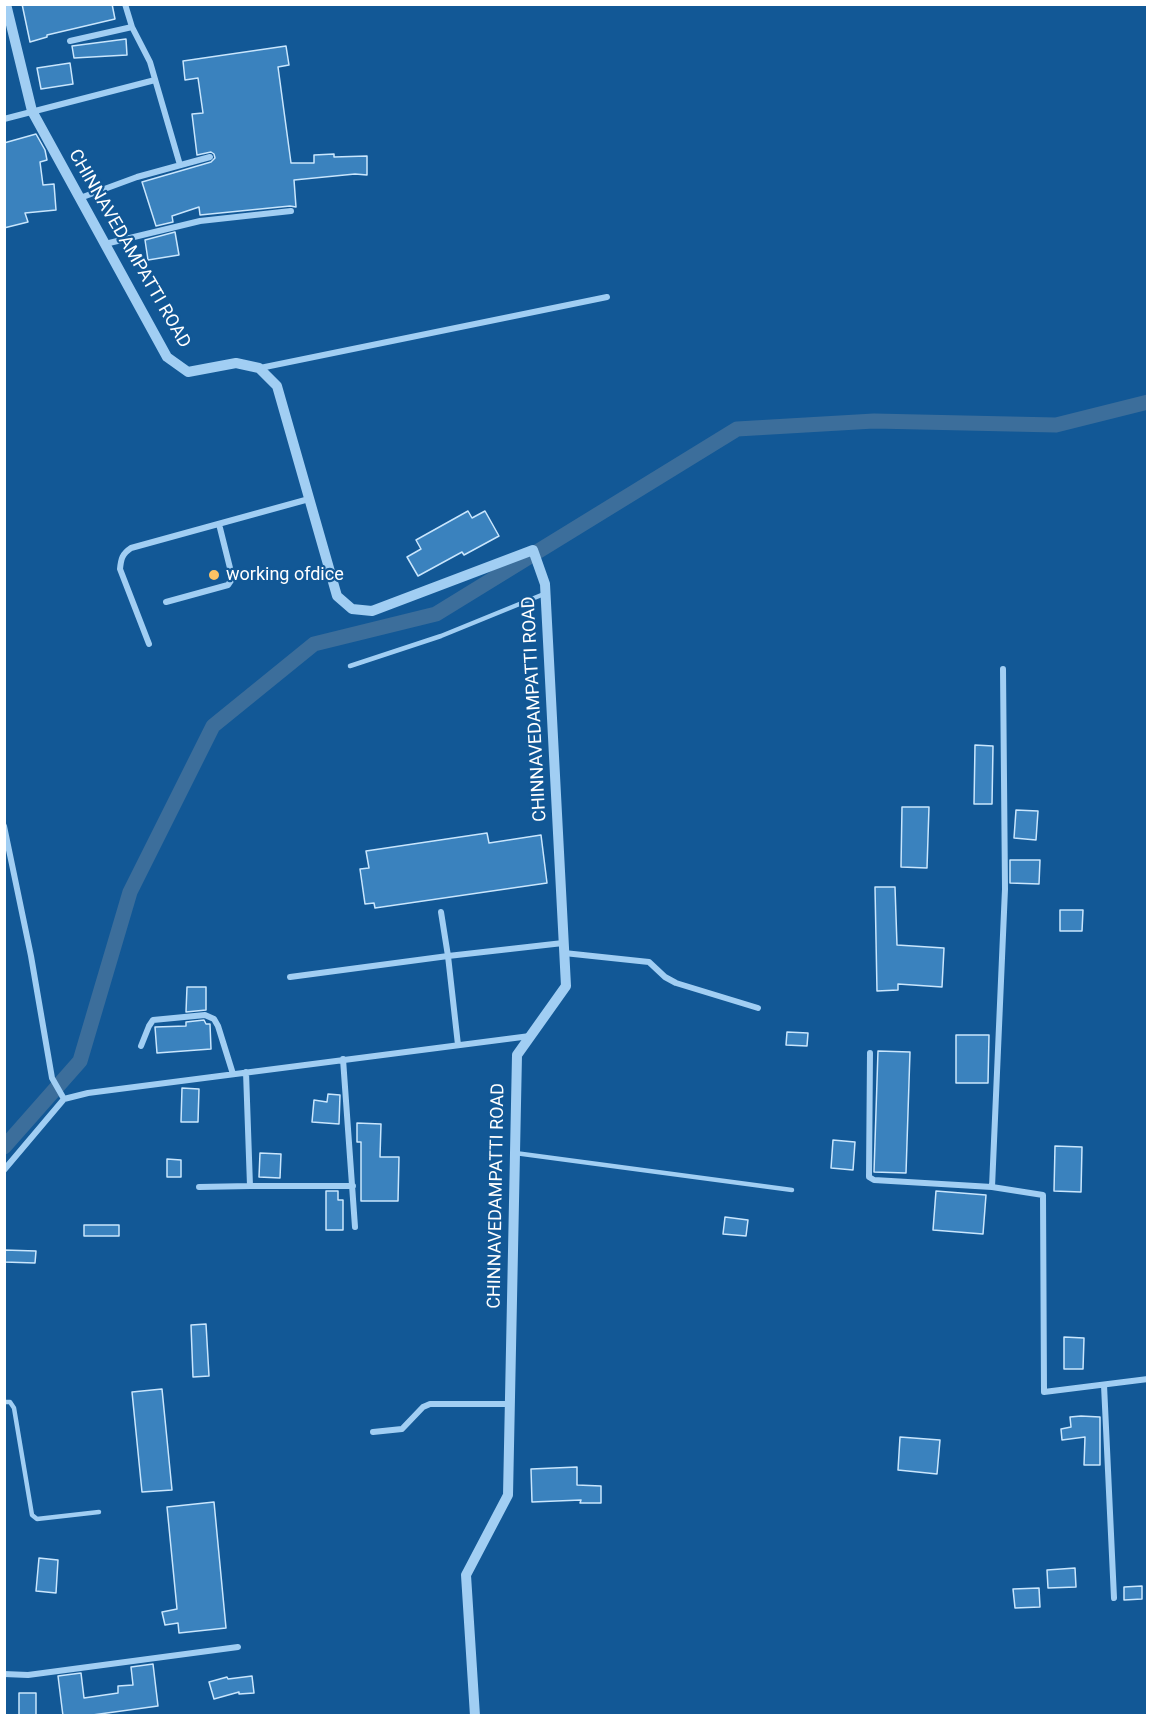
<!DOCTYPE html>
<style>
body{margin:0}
#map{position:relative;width:1152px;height:1720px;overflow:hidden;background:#125896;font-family:Roboto,sans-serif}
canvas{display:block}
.frame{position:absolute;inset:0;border:6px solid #fff;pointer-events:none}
</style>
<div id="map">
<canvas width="1152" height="1720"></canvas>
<div class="frame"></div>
</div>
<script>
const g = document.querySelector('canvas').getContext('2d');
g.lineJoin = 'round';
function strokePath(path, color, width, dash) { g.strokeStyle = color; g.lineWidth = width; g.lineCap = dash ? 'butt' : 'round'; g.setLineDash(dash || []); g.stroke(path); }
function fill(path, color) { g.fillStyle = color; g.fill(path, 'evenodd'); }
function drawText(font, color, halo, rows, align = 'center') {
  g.font = font + ' Roboto,sans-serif'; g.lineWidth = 4.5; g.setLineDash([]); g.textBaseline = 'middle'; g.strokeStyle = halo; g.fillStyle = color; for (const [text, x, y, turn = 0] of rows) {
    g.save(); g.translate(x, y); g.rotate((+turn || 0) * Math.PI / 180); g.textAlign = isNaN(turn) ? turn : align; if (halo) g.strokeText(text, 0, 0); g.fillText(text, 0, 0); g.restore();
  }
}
strokePath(new Path2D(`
 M 4,1147 L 80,1061 L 130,892 L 213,726 L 314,644 L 436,614 L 737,429 L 874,421 L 1056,425 L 1148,402`), '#3c6e9b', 15);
const building = new Path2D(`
 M 22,4 L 112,4 L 115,19 L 47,35 L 47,37 L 30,42 Z
 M 126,39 L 127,55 L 74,58 L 72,46 Z
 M 286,46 L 289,65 L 278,67 L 291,163 L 314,163 L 314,155 L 334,154 L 334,157 L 367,156 L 367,175 L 355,174 L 294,180 L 296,207 L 290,206 L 200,215 L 199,207 L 172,216 L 173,222 L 156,226 L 142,182 L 211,162 L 215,158 L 214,154 L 211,152 L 197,155 L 192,114 L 203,113 L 198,78 L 185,80 L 183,61 Z
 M 70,63 L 73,84 L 41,89 L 37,68 Z
 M 36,134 L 45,150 L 47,160 L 40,162 L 43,185 L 54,184 L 56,210 L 25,213 L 28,222 L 4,228 L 4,143 Z
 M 175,232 L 179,255 L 148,260 L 145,240 Z
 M 468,511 L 472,518 L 485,511 L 499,536 L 464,555 L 462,552 L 418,576 L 407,557 L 421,549 L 416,540 Z
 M 975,745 L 993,746 L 992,804 L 974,804 Z
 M 902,807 L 929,807 L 927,868 L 901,867 Z
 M 1016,810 L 1038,811 L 1036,840 L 1014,838 Z
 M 487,833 L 489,843 L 541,835 L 547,883 L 375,908 L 374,903 L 365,904 L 360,869 L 369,868 L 366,851 Z
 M 1010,860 L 1040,860 L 1039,884 L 1010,883 Z
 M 875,887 L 895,887 L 897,945 L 944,948 L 942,987 L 898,984 L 898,990 L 877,991 Z
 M 1060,910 L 1083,910 L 1082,931 L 1060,931 Z
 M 187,987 L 206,987 L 206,1010 L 186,1012 Z
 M 204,1020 L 206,1024 L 210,1024 L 211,1049 L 157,1053 L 155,1027 L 186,1026 L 186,1022 Z
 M 787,1032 L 808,1033 L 807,1046 L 786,1045 Z
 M 956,1035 L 989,1035 L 988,1083 L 956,1083 Z
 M 878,1051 L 910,1052 L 906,1173 L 874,1172 Z
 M 182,1088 L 199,1089 L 198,1122 L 181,1122 Z
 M 328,1094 L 340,1095 L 339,1124 L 312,1122 L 314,1100 L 327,1102 Z
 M 357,1123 L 381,1124 L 380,1157 L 399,1157 L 398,1201 L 361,1201 L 361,1142 L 357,1142 Z
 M 833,1140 L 855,1142 L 853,1170 L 831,1168 Z
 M 1055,1146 L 1082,1147 L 1081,1192 L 1054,1191 Z
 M 260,1153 L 281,1154 L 280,1178 L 259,1177 Z
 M 167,1159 L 181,1160 L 181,1177 L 167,1177 Z
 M 326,1191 L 338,1191 L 338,1200 L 343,1200 L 343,1230 L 326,1230 Z
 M 936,1191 L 986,1195 L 983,1234 L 933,1230 Z
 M 725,1217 L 748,1220 L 746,1236 L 723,1234 Z
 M 84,1225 L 119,1225 L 119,1236 L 84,1236 Z
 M 4,1250 L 36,1251 L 35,1263 L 4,1262 Z
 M 206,1324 L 209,1376 L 193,1377 L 191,1325 Z
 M 1064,1337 L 1084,1338 L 1083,1369 L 1064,1369 Z
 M 162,1389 L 172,1490 L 142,1492 L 132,1392 Z
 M 1081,1416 L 1100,1417 L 1100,1465 L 1084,1465 L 1085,1437 L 1062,1440 L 1061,1429 L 1071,1427 L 1070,1417 Z
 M 900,1437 L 940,1440 L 937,1474 L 898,1470 Z
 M 577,1467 L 577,1485 L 601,1486 L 601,1503 L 580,1503 L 581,1500 L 532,1502 L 531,1469 Z
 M 214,1502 L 226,1628 L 179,1633 L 178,1623 L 165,1625 L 162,1612 L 177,1609 L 167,1507 Z
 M 39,1558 L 58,1560 L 56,1593 L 36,1591 Z
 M 1075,1568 L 1076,1587 L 1048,1588 L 1047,1570 Z
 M 1142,1586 L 1142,1599 L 1124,1600 L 1124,1587 Z
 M 1039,1588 L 1040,1607 L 1015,1608 L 1013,1589 Z
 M 153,1664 L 158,1706 L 85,1716 L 63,1716 L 58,1676 L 81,1673 L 84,1698 L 118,1693 L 118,1686 L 133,1685 L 131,1667 Z
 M 252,1676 L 254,1693 L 239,1694 L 239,1692 L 214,1699 L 209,1682 L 227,1677 L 228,1679 Z
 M 19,1693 L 36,1693 L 36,1716 L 19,1716 Z`);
fill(building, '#3a82be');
strokePath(building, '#c9e6fd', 1.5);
strokePath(new Path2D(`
 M 350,666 L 441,636 L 544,594
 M 515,1153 L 792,1190
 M 4,1402 L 10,1402 L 14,1408 L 32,1515 L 37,1519 L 99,1512`), '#a1cef3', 4.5);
strokePath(new Path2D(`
 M 125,4 L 132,27 L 150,62 L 180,165
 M 70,41 L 132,27
 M 4,119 L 155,80
 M 80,198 L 137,177 L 210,157
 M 105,244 L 200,221 L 291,211
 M 260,368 L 607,297
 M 166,602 L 228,585 L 232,579 L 231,572 L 219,524
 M 149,644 L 120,569 C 121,559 122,554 131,548 L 309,499
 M 1003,669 L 1005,889 L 992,1187 L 1043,1195 L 1044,1392 L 1148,1379
 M 4,826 L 31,956 L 52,1078 L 64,1099
 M 564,953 L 649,962 L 665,977 L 676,983 L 758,1008
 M 290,977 L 448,956 L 441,912
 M 458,1045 L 448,956 L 563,943
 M 141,1046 L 149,1026 L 153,1020 L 205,1015 L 214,1019 L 218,1026 L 233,1074
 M 870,1053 L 869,1177 L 874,1180 L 992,1187
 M 343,1059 L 355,1227
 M 246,1072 L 250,1186 L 353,1186
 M 4,1170 L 64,1099 L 88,1093 L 530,1036
 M 199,1187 L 250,1186
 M 1104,1385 L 1114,1598
 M 373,1432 L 402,1429 L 423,1407 L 430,1404 L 510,1404
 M 4,1674 L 28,1675 L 238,1647`), '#a1cef3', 6);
strokePath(new Path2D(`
 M 6,4 L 32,111 L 167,357 L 188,372 L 236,363 L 259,368 L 277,386 L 337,596 L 352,609 L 372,611 L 533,550 L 545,584 L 566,986 L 517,1055 L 508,1495 L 466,1575 L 475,1716`), '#a1cef3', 10);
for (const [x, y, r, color] of [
 [214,575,6,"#ffc364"]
]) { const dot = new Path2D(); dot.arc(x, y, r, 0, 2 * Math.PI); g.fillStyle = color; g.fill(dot); strokePath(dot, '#125896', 2); }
drawText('18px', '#fff', '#125896', [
 ["CHINNAVEDAMPATTI ROAD",129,249,60],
 ["CHINNAVEDAMPATTI ROAD",535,709,-93],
 ["CHINNAVEDAMPATTI ROAD",497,1196,-89]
]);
drawText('18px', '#fff', '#125896', [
 ["working ofdice",226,575]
], 'left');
</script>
